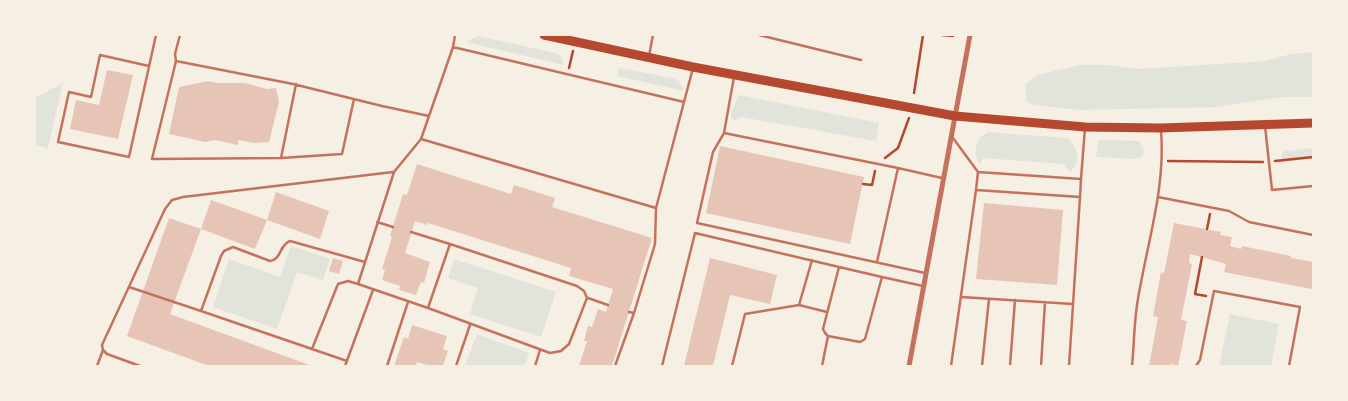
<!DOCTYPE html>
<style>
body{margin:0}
#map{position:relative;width:1348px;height:401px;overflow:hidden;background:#f6efe4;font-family:"Alegreya Sans",sans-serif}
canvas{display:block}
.frame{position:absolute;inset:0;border:36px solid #f6efe4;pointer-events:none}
</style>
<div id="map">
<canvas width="1348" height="401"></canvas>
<div class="frame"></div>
</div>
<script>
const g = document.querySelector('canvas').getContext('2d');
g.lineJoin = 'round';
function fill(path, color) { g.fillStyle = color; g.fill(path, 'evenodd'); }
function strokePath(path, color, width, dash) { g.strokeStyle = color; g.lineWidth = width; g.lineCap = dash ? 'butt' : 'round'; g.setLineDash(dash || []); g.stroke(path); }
fill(new Path2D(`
 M 477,36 L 556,53 L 561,55 L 564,65 L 466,42 Z
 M 1313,52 L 1313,97 L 1282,97 L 1217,107 L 1079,110 L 1033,105 L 1027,101 L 1025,84 L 1037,75 L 1080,65 L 1107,65 L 1137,69 L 1266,61 L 1291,54 Z
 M 619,68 L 673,78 L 679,81 L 684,91 L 617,76 Z
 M 63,83 L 48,148 L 35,145 L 35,98 Z
 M 739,95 L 879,123 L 876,141 L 741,117 L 734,121 L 731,117 L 732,110 Z
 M 988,132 L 1067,138 C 1078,146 1082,162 1070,172 L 1064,164 L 983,158 L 980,165 C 974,155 975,149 979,138 Z
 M 1099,140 L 1139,141 L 1144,150 L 1142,157 L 1134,159 L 1096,157 Z
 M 1313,148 L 1313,159 L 1282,162 L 1281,155 L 1285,151 Z
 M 291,246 L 330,259 L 323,280 L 297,272 L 277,329 L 213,307 L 229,259 L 280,277 Z
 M 454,259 L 556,292 L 541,337 L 470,314 L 478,288 L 448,278 Z
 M 1230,314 L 1279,324 L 1271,366 L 1219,366 Z
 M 477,334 L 529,353 L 524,366 L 465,366 Z`), '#e2e4dc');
fill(new Path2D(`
 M 107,70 L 133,75 L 118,139 L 70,129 L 76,100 L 99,105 Z
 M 208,81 L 217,83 L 245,83 L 267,89 L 276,88 L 279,102 L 269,142 L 255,143 L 238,140 L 238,145 L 215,140 L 205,142 L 169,134 L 179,87 Z
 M 720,146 L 864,177 L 850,244 L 706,213 Z
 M 417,164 L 511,194 L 514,185 L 555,198 L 552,207 L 652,238 L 612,366 L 579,366 L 587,341 L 584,341 L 588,326 L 592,327 L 598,309 L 606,312 L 613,289 L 569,276 L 571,268 L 428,223 L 427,225 L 415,221 L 405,253 L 430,262 L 424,283 L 421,282 L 416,295 L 399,290 L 400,286 L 382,280 L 385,270 L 382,269 L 392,237 L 390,236 L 403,194 L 407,195 Z
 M 276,192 L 329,211 L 320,239 L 267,220 L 255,249 L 201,229 L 170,314 L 312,366 L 209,366 L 127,336 L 169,218 L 201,229 L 211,200 L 267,220 Z
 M 984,203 L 1063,210 L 1057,285 L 976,279 Z
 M 1174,223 L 1221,232 L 1220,235 L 1232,237 L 1230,246 L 1241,249 L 1242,246 L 1291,256 L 1291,258 L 1313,262 L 1313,287 L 1311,289 L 1224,272 L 1226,264 L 1190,254 L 1189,263 L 1192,264 L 1181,320 L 1187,321 L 1178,366 L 1171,364 L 1171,366 L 1149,366 L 1158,317 L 1153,316 L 1161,272 L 1164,273 Z
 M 333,258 L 343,261 L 339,274 L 329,271 Z
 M 710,258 L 777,275 L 770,304 L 730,295 L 713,366 L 684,366 Z
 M 412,325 L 447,336 L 443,349 L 448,351 L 443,366 L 430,366 L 417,362 L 415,366 L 394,366 L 404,337 L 408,339 Z`), '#e6c5b7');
strokePath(new Path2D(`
 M 942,35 L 953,36 L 953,35
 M 569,68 L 573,51
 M 914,93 L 923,35
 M 885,158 L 898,148 L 909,118
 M 1168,161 L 1263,162
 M 1275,161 L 1313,157
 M 863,184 L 872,185 L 875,171
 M 1207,229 L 1210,214
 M 1202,257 L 1195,294 L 1206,296`), '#b5482f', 2.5);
strokePath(new Path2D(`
 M 180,35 L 175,54 L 176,61 L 293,84 L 382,106 L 429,116
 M 455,35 L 453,47 L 421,139 L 656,208 L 693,68
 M 759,35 L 861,60
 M 453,47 L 684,102
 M 649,56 L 653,35
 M 176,61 L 152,159 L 281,158 L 296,84
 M 149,66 L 100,55 L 91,97 L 69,92 L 58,142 L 129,157 L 156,35
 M 734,77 L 724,133 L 898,168 L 877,262
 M 1265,126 L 1272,190 L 1313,186
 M 724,133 L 713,152 L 697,223 L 925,273
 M 953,138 L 978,172 L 1081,179 L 1085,128
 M 421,139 L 394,172 L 358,284 L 428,308 L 450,244 L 577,286 L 584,291 L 587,298 L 569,344 L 561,351 L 550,353 L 428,308
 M 281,158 L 342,154 L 354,99
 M 898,168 L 942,178
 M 978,172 L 976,190 L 1080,197 L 1081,179
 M 1158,197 L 1229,211 L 1249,222 L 1313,235
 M 377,222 L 393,227
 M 411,232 L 450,244
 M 882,277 L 839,267 L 823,329 L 825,333 L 828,336 L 860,342 L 865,339 L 882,277 L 923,286
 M 129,287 L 201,311
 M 961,297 L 1073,304
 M 588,298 L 608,305
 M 799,305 L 827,312
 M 629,312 L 634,313 L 655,244 L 656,208
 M 312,349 L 338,284 L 348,281 L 358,284
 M 347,361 L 201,311 L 221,256 L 224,251 L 233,247 L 270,261 C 282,259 279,245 290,241 L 365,262
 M 97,366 L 103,350
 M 140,366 L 107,354 L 103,350 L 102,345 L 165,209 L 172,200 L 183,197 L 393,172
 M 345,366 L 373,290
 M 387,366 L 408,302
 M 456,366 L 470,325
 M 535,366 L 540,350
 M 615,366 L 634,313
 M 662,366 L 695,233 L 839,267
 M 732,366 L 745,314 L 799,305 L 812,260
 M 822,366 L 828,336
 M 951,366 L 976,190
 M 982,366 L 989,299
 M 1010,366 L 1015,300
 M 1041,366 L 1045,302
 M 1069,366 L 1080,197
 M 1132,366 C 1134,346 1134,325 1137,305 C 1146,246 1166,190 1161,130
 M 1196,366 L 1200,360 L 1214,291 L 1300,307 L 1289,366`), '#c5725c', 2.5);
strokePath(new Path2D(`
 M 909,366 L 970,35`), '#c5725c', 5);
strokePath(new Path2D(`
 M 544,35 L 693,67 L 955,116 L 1085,127 L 1160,128 L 1313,123`), '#b5482f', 9);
</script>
